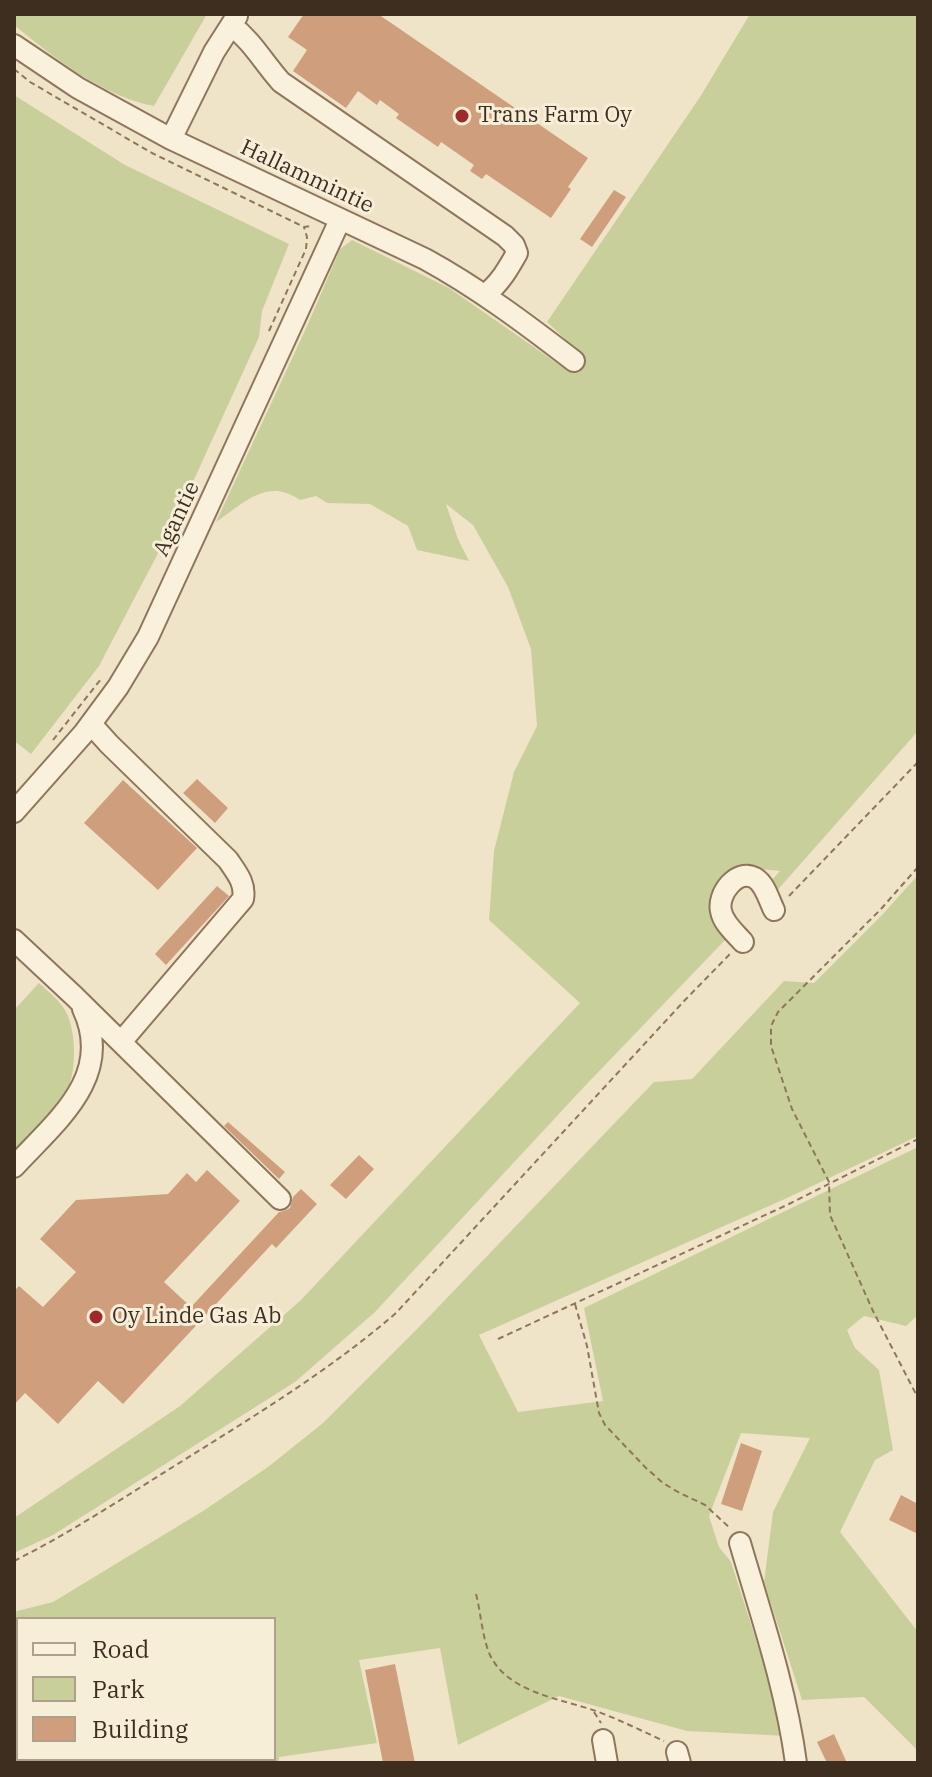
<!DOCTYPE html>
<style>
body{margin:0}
#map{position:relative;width:932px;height:1777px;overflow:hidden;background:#f0e4c8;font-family:"IBM Plex Serif",serif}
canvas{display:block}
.frame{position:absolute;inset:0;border:16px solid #3d2e20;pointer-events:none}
.legend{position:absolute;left:16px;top:1617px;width:260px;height:144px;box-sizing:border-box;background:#f7eed8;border:2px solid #ada18e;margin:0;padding:10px 14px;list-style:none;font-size:24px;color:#3d2e20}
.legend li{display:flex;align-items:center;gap:16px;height:40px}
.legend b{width:40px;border:2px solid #ada18e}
</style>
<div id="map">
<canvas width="932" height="1777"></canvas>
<div class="frame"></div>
<ul class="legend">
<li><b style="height:10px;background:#faf1dc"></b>Road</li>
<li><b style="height:22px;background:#c9cf9b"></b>Park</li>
<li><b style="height:22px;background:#cf9f7d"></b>Building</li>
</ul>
</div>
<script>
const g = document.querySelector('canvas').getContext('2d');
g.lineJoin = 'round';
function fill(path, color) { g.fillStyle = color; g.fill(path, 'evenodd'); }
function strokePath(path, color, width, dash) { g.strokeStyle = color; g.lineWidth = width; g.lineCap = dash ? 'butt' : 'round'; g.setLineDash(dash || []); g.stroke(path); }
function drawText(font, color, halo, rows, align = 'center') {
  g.font = font + ' "IBM Plex Serif",serif'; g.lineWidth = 6; g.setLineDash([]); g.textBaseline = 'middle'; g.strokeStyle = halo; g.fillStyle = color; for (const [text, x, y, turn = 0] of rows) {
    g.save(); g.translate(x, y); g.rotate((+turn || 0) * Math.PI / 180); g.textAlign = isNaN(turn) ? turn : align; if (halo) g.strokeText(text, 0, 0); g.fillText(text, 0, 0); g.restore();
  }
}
fill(new Path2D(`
 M 14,14 L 207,14 L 154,106 C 104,97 53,57 14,25 Z
 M 750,14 L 918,14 L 918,731 L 774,894 L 769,883 L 780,871 L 750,868 L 733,874 L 727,938 L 583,1088 L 375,1312 L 295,1382 L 53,1535 L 14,1553 L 14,1518 L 180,1406 L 301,1300 L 580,1003 L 489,920 L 494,851 L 514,772 L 537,726 L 531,649 L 508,587 L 473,525 L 446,504 L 458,539 L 469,561 L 417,550 L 408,526 L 370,504 L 327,503 L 316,496 L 300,500 C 267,477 244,503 216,522 L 308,324 L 340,249 L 352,240 L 449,288 L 567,370 L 583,356 L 547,322 L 700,97 Z
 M 14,95 L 125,165 L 289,244 L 262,311 L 259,337 L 177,517 L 99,666 L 31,754 L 14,741 Z
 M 918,875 L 918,1136 L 787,1198 L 479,1335 L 518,1412 L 603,1401 L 584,1308 L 918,1147 L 918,1315 L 906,1326 L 864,1316 L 847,1330 L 855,1348 L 879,1370 L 893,1450 L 875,1460 L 840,1532 L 918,1632 L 918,1751 L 864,1697 L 802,1700 L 764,1582 L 773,1512 L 810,1438 L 741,1433 L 709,1516 L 719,1547 L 731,1562 L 787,1736 L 687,1731 L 559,1696 L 458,1745 L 440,1648 L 359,1660 L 377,1743 L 279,1757 L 279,1763 L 14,1763 L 14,1613 L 17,1611 L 53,1602 L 203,1511 L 268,1467 L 323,1423 L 420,1326 L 654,1082 L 692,1079 L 784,981 L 814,983 L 882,915 ZM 18,1619 L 274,1619 L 274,1759 L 18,1759 Z
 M 39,983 C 50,993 62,1002 68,1016 C 77,1039 77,1081 61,1101 C 48,1119 30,1136 14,1152 L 14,1010 Z`), '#c9cf9b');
fill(new Path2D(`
 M 304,14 L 378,14 L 588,158 L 568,187 L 571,189 L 551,218 L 486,174 L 482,179 L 470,171 L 474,165 L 441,142 L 438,147 L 396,118 L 399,114 L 380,100 L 377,105 L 358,91 L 346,108 L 293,71 L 307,50 L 288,37 Z
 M 614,190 L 626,197 L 592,247 L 580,239 Z
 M 197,779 L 228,808 L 215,823 L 183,793 Z
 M 123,780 L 197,848 L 158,890 L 84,823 Z
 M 217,886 L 229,896 L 166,965 L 155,954 Z
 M 228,1122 L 285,1172 L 279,1179 L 224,1126 Z
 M 359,1155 L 374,1169 L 346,1199 L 330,1185 Z
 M 207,1170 L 240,1201 L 164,1282 L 191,1307 L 279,1212 L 284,1211 L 290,1208 L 293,1197 L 301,1189 L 317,1204 L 276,1248 L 272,1244 L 123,1404 L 98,1381 L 58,1424 L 25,1393 L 14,1405 L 14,1291 L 19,1286 L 43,1307 L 76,1272 L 40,1239 L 76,1200 L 168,1194 L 187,1173 L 196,1182 Z
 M 741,1443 L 762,1451 L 742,1511 L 721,1504 Z
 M 901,1495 L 918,1504 L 918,1534 L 889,1520 Z
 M 395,1664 L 415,1763 L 383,1763 L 365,1670 Z
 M 834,1734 L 847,1763 L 827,1763 L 817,1742 Z`), '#cf9f7d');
const minor = new Path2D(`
 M 231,25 C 253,42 263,62 281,82 L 505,236 L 514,245 L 517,253 C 508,269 500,283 485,295
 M 14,45 L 78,88 L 171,139 L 425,259 C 478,288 526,324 574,361
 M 171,139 L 214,52 L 237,16
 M 91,724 L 109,744 L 228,860 C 236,872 246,883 243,899 L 121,1042
 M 14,812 L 84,733 L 118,687 L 148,637 L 340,220
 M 14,940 L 74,996 L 280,1199
 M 743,942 C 735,933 723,923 721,911 C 717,894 737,868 755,878 C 765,884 769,900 774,910
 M 14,1167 C 55,1122 115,1077 83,1009
 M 740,1543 C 761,1615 786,1688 796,1763
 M 603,1740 L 607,1763
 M 677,1752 L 680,1763`);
strokePath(minor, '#8d765c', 24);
strokePath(new Path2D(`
 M 14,69 L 30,82 L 152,153 L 304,227 L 312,226
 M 269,331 L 306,249 L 307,237 L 304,227
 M 53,740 L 101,679
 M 918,867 L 881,909 L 778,1012 L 771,1026 L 771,1046 L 792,1109 L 829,1182 L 830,1215 L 873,1311 L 918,1398
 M 789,896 L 918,762
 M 575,1304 L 587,1346 L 599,1413 L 605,1425 L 646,1468 L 663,1483 L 678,1492 L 705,1505 L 730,1528
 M 498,1339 L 789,1204 L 918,1139
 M 14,1561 C 70,1533 123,1498 176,1465 C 251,1418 329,1371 396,1313 L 685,1000 L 730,954
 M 476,1594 C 481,1613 482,1637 490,1655 C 508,1693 562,1699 596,1711 C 620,1720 642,1731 664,1741
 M 594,1712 L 601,1723`), '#8d765c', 2, [6, 4]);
strokePath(minor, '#faf1dc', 20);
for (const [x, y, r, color] of [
 [462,116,8,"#9e2a2b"],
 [96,1317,8,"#9e2a2b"]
]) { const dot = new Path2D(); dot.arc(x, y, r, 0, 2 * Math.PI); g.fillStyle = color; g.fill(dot); strokePath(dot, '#f7eed8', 3); }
drawText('22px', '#3d2e20', '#f7eed8', [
 ["Trans Farm Oy",478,116],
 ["Oy Linde Gas Ab",112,1317]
], 'left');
drawText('22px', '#3d2e20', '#f7eed8', [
 ["Hallammintie",307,177,25],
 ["Agantie",177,519,-65]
]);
</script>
